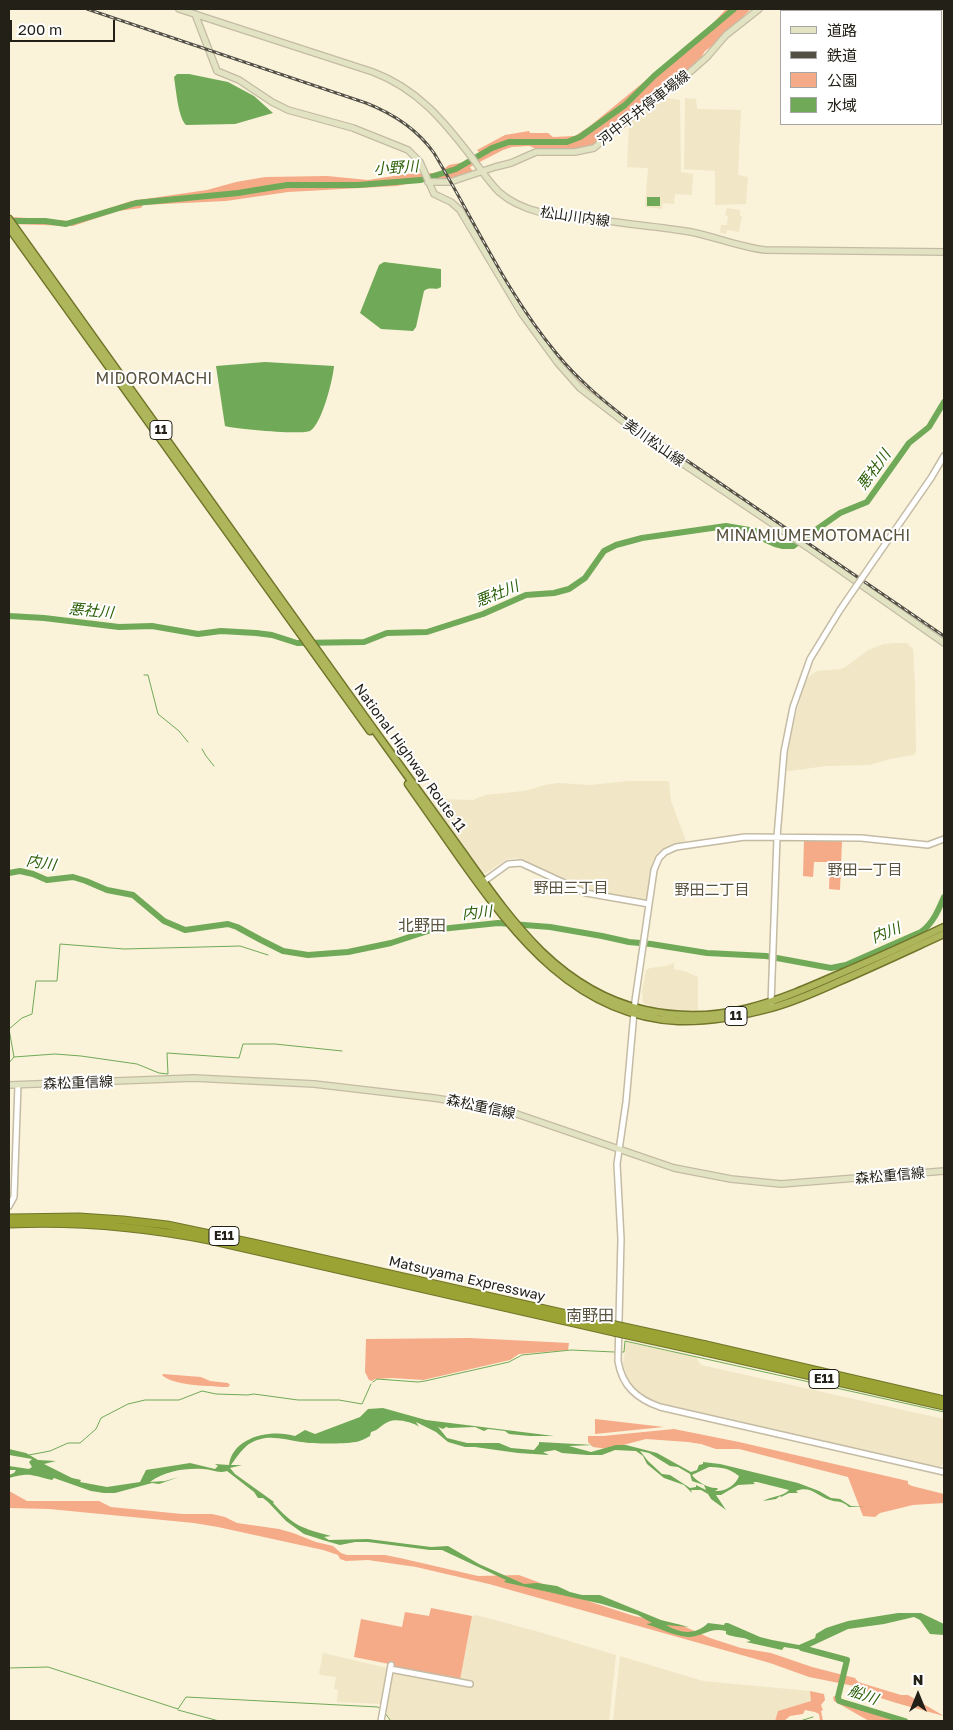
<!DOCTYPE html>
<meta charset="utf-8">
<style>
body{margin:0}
#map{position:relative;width:953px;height:1730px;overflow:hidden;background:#faf2d9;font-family:"Golos Text","Noto Sans JP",sans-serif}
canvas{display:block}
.frame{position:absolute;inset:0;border:10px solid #232017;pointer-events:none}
.legend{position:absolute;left:780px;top:10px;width:162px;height:115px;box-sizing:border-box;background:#fff;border:1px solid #a7a6a2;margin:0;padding:6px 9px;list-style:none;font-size:15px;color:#232017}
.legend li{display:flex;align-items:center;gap:10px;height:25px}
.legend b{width:25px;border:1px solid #a7a6a2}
.north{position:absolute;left:893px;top:1670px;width:50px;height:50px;-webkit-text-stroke:4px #fff;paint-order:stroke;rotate:0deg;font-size:14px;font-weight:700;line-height:20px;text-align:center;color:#232017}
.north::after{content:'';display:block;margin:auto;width:18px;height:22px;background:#232017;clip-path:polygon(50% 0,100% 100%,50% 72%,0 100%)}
.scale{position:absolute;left:10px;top:20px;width:105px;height:22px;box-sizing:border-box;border:2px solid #232017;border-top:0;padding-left:6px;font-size:15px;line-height:18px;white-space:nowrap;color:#232017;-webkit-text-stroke:4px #fff;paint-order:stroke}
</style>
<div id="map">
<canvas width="953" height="1730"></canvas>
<div class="frame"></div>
<ul class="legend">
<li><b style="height:6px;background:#e1e3c2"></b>道路</li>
<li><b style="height:6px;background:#545044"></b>鉄道</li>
<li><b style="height:14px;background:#f6ab88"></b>公園</li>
<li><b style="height:14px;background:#70a957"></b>水域</li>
</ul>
<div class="north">N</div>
<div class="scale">200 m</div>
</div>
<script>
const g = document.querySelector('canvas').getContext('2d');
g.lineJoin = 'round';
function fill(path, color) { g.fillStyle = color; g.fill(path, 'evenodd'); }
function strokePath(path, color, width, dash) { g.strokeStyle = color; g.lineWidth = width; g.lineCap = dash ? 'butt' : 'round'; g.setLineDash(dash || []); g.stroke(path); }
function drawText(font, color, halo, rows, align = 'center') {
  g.font = font + ' "Golos Text","Noto Sans JP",sans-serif'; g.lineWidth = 4; g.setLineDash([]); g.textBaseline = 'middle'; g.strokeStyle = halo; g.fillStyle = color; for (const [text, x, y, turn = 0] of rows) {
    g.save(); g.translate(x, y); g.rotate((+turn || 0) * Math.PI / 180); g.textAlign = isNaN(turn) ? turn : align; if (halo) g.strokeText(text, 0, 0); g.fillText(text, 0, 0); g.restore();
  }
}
fill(new Path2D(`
 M 660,97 L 680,100 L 681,172 L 693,174 L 692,195 L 675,194 L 674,204 L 663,203 L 662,209 L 645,207 L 648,168 L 627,167 L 629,123 Z
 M 685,98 L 696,99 L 697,109 L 741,110 L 738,175 L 748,177 L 746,204 L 715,205 L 715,171 L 684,169 Z
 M 727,208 L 740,210 L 740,216 L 742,216 L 739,232 L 727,230 L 726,234 L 720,233 L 721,225 L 727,225 L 728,216 L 725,215 Z
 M 895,643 L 907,643 L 913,649 L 915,686 L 916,752 L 913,755 L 890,759 L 870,765 L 826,766 L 790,771 L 786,770 L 785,768 L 794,722 L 803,688 L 807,678 L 817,671 L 841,669 L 847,666 L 868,650 L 884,644 Z
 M 628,781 L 667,781 L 669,782 L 671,801 L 686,841 L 665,848 L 655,858 L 647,900 L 580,889 L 531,865 L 526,861 L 517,858 L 507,859 L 486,873 L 483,873 L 432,801 L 434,799 L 473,800 L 485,795 L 524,791 L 545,785 L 558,783 L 590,785 Z
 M 674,963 L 674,969 L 684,971 L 698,977 L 698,1012 L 658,1009 L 643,1003 L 642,992 L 646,970 L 650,968 L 666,966 Z
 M 626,1342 L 696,1357 L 701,1365 L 944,1419 L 944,1457 L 942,1466 L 940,1467 L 677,1409 L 651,1401 L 634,1389 L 627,1378 L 623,1364 Z
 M 476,1615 L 539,1632 L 616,1655 L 609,1721 L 392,1721 L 385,1712 L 392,1674 L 395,1673 L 459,1685 L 472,1616 Z
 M 323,1653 L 387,1668 L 381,1704 L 337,1702 L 338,1690 L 334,1689 L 336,1677 L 321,1675 L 319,1673 Z
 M 620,1656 L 703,1681 L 810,1691 L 812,1701 L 778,1711 L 775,1721 L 613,1721 Z`), '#f1e6c6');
fill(new Path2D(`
 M 726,9 L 751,9 L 715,44 L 705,51 L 701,58 L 680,77 L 653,97 L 593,146 L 578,150 L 537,149 L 529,146 L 512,147 L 503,150 L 470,167 L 473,172 L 452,180 L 430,179 L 397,186 L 288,192 L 226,201 L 143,205 L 141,208 L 118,211 L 73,226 L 9,224 L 9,217 L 13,217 L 70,221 L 131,201 L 207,190 L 236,182 L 265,177 L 327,176 L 368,180 L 407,174 L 434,173 L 441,171 L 449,165 L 465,162 L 479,152 L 477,150 L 505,135 L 529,131 L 530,133 L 548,133 L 553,137 L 575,136 L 590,126 L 706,31 Z
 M 804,840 L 842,841 L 840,890 L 829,889 L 830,862 L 814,862 L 813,877 L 803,876 Z
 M 470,1338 L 569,1343 L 568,1350 L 519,1354 L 510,1360 L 423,1380 L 392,1378 L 375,1379 L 372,1381 L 369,1380 L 365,1372 L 366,1339 Z
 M 163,1374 L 201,1377 L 210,1381 L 228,1383 L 230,1385 L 228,1387 L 222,1387 C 207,1386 171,1385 162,1375 Z
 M 595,1419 L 664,1427 L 595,1434 Z
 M 674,1429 L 739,1442 L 908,1481 L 908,1484 L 912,1486 L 944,1494 L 944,1503 L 913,1505 L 880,1513 L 875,1517 L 863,1516 L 848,1477 L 739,1449 L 716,1449 L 701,1444 L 688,1442 L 646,1439 L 608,1449 L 593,1447 L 588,1442 L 588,1436 L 603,1436 Z
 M 9,1491 L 27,1501 L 99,1501 L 111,1507 L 182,1514 L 212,1514 L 225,1517 L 237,1523 L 279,1529 L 293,1533 L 316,1542 L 333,1546 L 341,1553 L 347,1555 L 385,1555 L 400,1558 L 478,1576 L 519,1575 L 591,1602 L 634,1616 L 681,1625 L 710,1638 L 741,1648 L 771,1653 L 812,1667 L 855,1678 L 858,1682 L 901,1695 L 908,1695 L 944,1716 C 927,1711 864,1696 854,1686 L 809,1677 L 770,1663 L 489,1584 L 416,1567 L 368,1560 L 346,1561 L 340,1559 L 338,1555 L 323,1550 L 218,1527 L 194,1523 L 49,1509 L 9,1508 Z
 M 431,1608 L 472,1616 L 460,1680 L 394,1667 L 394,1665 L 354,1657 L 361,1619 L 402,1627 L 405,1612 L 429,1616 Z
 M 810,1691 L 824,1694 L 825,1700 L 821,1705 L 823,1710 L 821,1711 L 823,1721 L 820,1721 L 819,1714 L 815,1712 L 805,1710 L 803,1714 L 790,1716 L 784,1721 L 775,1721 L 778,1711 L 811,1701 Z
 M 835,1696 L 840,1703 L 900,1721 L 869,1721 L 834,1701 L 833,1697 Z`), '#f6ab88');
fill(new Path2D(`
 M 177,74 L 189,74 L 228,82 L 254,96 L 273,113 L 235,124 L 186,125 C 178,117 176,89 174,77 Z
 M 647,197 L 660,197 L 660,206 L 647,206 Z
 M 384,262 L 441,269 L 441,287 C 436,291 429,286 424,291 L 416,327 L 413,331 L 381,329 L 360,313 L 379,265 Z
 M 265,362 L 334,366 C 333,379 322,424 310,431 C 301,435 236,429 225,426 L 216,366 Z
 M 383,1408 L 426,1420 L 554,1436 L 530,1436 L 509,1434 L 505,1431 L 488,1429 L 484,1431 L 475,1427 L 449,1428 L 446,1427 L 443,1429 L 438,1427 L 447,1438 L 467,1443 L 499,1443 L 511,1448 L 534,1450 L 539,1444 L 539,1442 L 594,1445 L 569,1446 L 591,1452 L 616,1445 L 626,1445 L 657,1453 L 691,1472 L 697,1470 L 699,1465 L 703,1464 L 703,1462 L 720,1464 L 798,1483 L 819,1491 L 831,1498 L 840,1499 L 851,1506 L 865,1507 L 849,1507 C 841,1500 840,1503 830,1500 C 818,1497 811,1485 796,1491 L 798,1493 L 789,1493 L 781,1497 L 780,1496 L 776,1499 L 763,1501 C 771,1496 783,1497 789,1490 L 757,1482 L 753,1482 L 755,1484 L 738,1485 L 721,1495 L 716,1495 L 726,1510 L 711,1499 L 708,1494 L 701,1490 L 691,1490 L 692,1493 L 684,1485 L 664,1478 L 647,1464 L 643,1456 L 636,1451 L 615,1450 L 602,1455 L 587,1455 L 562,1453 L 555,1450 L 543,1452 L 549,1455 L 518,1453 L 475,1447 L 465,1447 L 448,1442 L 436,1432 L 416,1422 L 419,1427 C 413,1422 395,1418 388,1422 C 382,1424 379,1430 371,1432 L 370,1436 C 366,1438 361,1441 356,1442 C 342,1444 315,1444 301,1442 C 283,1439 266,1433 249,1444 C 242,1449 236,1458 231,1465 L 242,1465 L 230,1468 L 235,1474 L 274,1502 L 273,1503 C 294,1526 301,1528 331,1536 L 324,1537 L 329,1540 L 368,1539 L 431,1547 L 448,1546 L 479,1564 L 524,1584 L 537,1583 L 557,1586 L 570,1592 L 582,1595 L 600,1595 L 661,1620 L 689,1627 L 666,1625 C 681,1634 696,1635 708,1623 L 724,1625 L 725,1623 L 728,1623 L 760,1637 L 772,1640 L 799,1645 L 815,1638 L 816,1634 L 826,1628 L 848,1621 L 898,1613 L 921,1613 L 944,1624 L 944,1635 L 930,1634 L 920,1620 L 914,1617 L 884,1624 L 848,1629 L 803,1650 L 784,1647 L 782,1650 L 746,1642 L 751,1641 C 743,1636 734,1638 726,1634 L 726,1631 C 709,1627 703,1637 688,1637 C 674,1636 659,1628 646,1624 L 652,1623 L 638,1615 L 602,1604 L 508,1583 L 504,1582 L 506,1580 L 442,1550 L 430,1550 L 368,1542 L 355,1542 L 340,1545 L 326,1541 L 304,1534 L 286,1521 L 268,1502 L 263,1498 L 258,1498 L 254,1492 L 227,1471 C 218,1474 212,1469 203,1469 C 185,1468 165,1471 150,1482 L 165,1481 L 179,1477 L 159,1484 L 152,1483 L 115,1493 L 104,1493 L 91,1491 L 54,1478 L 52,1480 C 31,1475 30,1472 9,1478 L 9,1475 L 14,1473 L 16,1470 L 9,1470 L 9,1466 L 29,1469 L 32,1467 L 29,1462 L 32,1459 L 9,1455 L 9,1449 L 26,1453 L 38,1460 L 56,1461 L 44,1464 L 72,1478 L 81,1480 L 80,1482 L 107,1487 L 140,1482 L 146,1470 L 190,1463 L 215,1469 L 218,1466 L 215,1464 L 229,1465 C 233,1436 272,1429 295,1436 L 305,1430 L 315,1434 L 360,1417 L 368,1409 ZM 640,1451 L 649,1453 L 670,1466 L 678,1467 L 690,1474 L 692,1481 L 704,1485 L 706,1490 L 696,1485 L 696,1487 L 690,1488 L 670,1475 L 662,1474 L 648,1461 ZM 709,1467 C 723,1468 727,1467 739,1476 C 736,1485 725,1492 715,1491 L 718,1489 L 717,1488 C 709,1489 696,1481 692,1475 Z`), '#70a957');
strokePath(new Path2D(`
 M 144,675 L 148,675 L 158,714 L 179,731 L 188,742
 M 202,749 L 206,756 L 214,766
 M 14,1057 L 55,1054 L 81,1056 L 137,1064 L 159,1073 L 168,1074 L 167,1053 L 239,1058 L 243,1044 L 275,1044 L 342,1051
 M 9,1063 L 14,1057 L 9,1029 L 22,1018 L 32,1014 L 36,981 L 57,981 L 60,944 L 124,949 L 240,946 L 268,955
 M 622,1352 L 624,1352 L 625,1341 L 944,1412
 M 373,1382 L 377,1379 L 418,1382 L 425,1381 L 509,1362 L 522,1355 L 571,1350 L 614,1352
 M 29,1455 L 50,1451 L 68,1443 L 80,1443 L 96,1429 L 101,1418 L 128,1404 L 145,1400 L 179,1400 L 202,1391 L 216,1394 L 248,1395 L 254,1394 L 298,1400 L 339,1400 L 362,1404 L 371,1384
 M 9,1668 L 48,1667 L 178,1709 L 186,1697 L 378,1707 L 381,1710
 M 178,1710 L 219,1721
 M 384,1712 L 391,1721
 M 800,1721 L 813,1717`), '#70a957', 1);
strokePath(new Path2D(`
 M 9,221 L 45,221 L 66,224 L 136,203 L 238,193 L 287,185 L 358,185 L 421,180 L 456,169 L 492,148 L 509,142 L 567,142 L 580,137 L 625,105 L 654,76 L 734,9
 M 9,616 L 44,618 L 119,627 L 152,626 L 198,634 L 221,631 L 256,633 L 272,635 L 297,643 L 364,642 L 387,633 L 427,632 L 483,614 L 526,595 L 554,593 L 569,589 L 585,578 L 604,551 L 616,545 L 642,538 L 726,526 L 755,531 L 762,534 L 766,540 L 775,544 L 783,546 L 793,546 L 840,513 L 867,502 L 909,443 L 929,427 L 944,402
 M 9,873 L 20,871 L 33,874 L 47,880 L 73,877 L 86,881 L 107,890 L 133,895 L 164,921 L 185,930 L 228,924 L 237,927 L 261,940 L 283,951 L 308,955 L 348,952 L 391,943 L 431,930 L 498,923 L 550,927 L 602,936 L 629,942 L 651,944 L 707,953 L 766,956 L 831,968 L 846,965 L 921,932 C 933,923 938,911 944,897
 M 802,1648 L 847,1660 L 838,1697 L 839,1701 L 905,1721`), '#70a957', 6);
const tertiary = new Path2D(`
 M 877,556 L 931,478 L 944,456
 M 944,839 L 928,845 L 861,838 L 745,837 L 676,847 L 665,852 L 659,858 L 654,870 L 635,1001 L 626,1102 L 617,1164 L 621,1239 L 618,1361 C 622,1386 637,1399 660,1407 L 944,1472
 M 483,882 L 508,864 L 521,863 L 586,893 L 649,904
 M 771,1004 L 777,837 L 784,752 L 793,707 L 810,659 L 840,610
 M 9,1206 L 14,1197 L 18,1085
 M 390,1669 L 470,1684
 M 381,1721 L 391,1665`);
const secondary = new Path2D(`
 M 179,9 L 373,72 C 418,89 444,121 473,159 C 481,170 489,182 499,192 C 529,218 570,216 607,221 C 635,225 663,227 691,232 C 716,237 739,247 765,250 L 944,252
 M 195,14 L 217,71 L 239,80 L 272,102 L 288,110 L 353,128 L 408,150 L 420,162 L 434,194 L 451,202 L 460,210 L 522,314 L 557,362 L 580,388 L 649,441 L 810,549 L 944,643
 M 428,182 L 450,182 L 495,167 L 511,163 L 536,152 L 575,152 L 594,148 L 660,93 L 682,79 L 707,57 L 726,35 L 759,9
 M 9,1085 L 194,1078 L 314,1084 L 434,1098 L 491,1107 L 511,1112 L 674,1168 L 731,1179 L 781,1184 L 944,1171`);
const trunk = new Path2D(`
 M 9,219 C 130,387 249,556 370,724 C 400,766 431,808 461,850 C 486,885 510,920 541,951 C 570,979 604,1001 645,1010 C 720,1027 778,1001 846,971 C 879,957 912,942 944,927
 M 9,228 L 370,731
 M 408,784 C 426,810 444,835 462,861 C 516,937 577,1016 678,1021 C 710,1022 741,1016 771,1008 C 794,1002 816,992 838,982 C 873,967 909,950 944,934`);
const motorway = new Path2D(`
 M 9,1218 L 79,1217 L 123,1220 L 167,1225 L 253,1243 L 615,1325
 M 9,1224 C 76,1221 143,1227 209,1240 L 614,1332
 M 706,1345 L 944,1400
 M 705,1352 L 944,1406`);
strokePath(tertiary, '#c4bba4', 8);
strokePath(secondary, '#c4bba4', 8);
strokePath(trunk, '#707529', 9);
strokePath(motorway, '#707529', 9);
strokePath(tertiary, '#fff', 5);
strokePath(secondary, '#e1e3c2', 5.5);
strokePath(trunk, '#aeb65c', 6);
strokePath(motorway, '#9aa333', 7);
const rail = new Path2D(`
 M 87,9 L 366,103 C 394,114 417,129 434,153 C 474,220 507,294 557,354 C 579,381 605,402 632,423 L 944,636`);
strokePath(rail, '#545044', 3);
strokePath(rail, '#fff', 1, [4]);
const tertiaryBridge = new Path2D(`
 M 840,610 L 877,556`);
const motorwayBridge = new Path2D(`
 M 615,1325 L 706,1345
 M 614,1332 L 705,1352`);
strokePath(tertiaryBridge, '#c4bba4', 8, []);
strokePath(motorwayBridge, '#707529', 9, []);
strokePath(tertiaryBridge, '#fff', 5);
strokePath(motorwayBridge, '#9aa333', 7);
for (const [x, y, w] of [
 [161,430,22],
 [736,1016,22],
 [224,1236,30],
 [824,1379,30]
]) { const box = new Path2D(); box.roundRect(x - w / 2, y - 9.5, w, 19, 4); g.fillStyle = '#fff'; g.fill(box); strokePath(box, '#232017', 1); }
drawText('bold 12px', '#232017', null, [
 ["11",161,430],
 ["11",736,1016],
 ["E11",224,1236],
 ["E11",824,1379]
]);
drawText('14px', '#232017', '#fff', [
 ["河中平井停車場線",644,108,-38],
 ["松山川内線",575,217,8],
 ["美川松山線",654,443,35],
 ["National Highway Route 11",410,758,54],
 ["森松重信線",78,1083,-2],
 ["森松重信線",481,1107,12],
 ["森松重信線",890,1176,-5],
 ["Matsuyama Expressway",467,1279,13]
]);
drawText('italic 15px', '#2c6008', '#fff', [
 ["小野川",396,168,-4],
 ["悪社川",874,470,-54],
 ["悪社川",497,594,-22],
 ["悪社川",91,611,5],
 ["内川",41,863,9],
 ["内川",477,913,-6],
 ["内川",886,933,-22],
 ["船川",863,1695,20]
]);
drawText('15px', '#59523d', '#fff', [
 ["野田一丁目",865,870],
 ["野田三丁目",571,888],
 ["野田二丁目",712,890]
]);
drawText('16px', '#59523d', '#fff', [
 ["MIDOROMACHI",154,379],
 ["MINAMIUMEMOTOMACHI",813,536],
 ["北野田",422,926],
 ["南野田",590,1316]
]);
</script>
